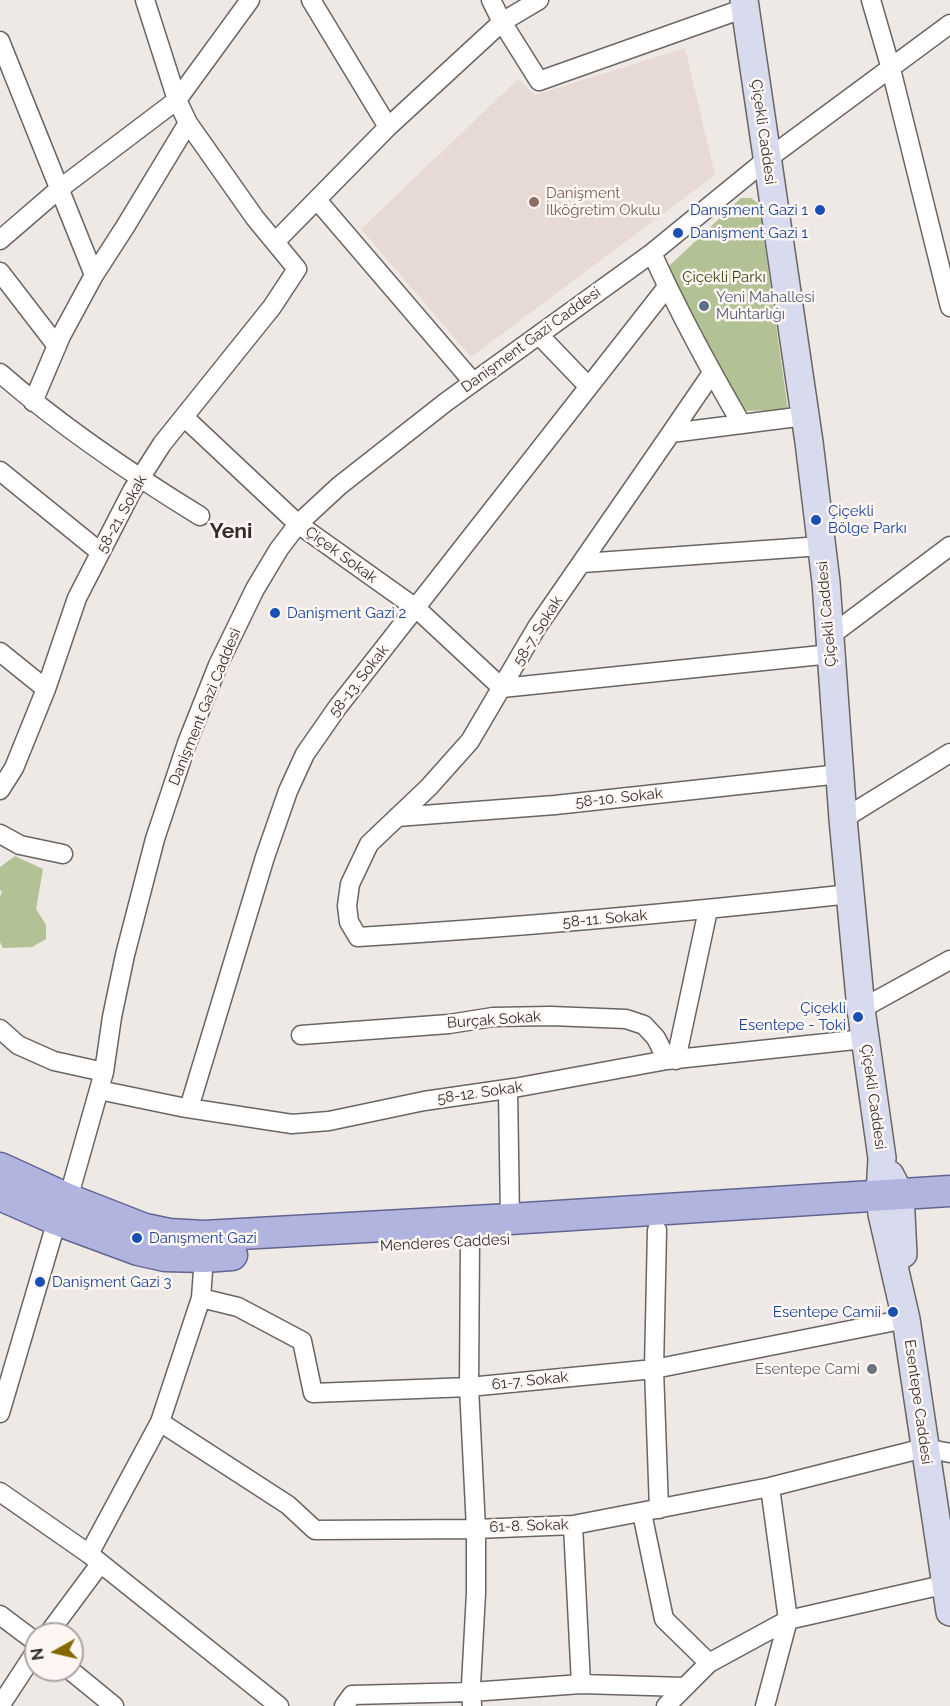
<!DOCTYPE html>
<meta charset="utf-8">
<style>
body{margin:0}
#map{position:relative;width:950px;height:1706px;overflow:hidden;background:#efe9e6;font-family:Raleway,sans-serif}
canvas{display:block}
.north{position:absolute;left:24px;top:1622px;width:60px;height:60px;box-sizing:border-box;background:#fdf6f3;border:2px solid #aba6a4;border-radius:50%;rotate:262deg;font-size:16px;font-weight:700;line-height:24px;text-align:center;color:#312f2e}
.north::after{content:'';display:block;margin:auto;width:21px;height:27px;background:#846800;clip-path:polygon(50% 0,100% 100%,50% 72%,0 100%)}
</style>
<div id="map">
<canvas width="950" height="1706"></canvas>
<div class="north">N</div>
</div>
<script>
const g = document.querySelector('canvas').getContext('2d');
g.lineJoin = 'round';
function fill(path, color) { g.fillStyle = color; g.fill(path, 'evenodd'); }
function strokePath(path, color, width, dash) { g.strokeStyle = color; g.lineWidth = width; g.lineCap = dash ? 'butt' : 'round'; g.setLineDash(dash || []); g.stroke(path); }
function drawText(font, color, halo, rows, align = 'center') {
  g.font = font + ' Raleway,sans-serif'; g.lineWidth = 5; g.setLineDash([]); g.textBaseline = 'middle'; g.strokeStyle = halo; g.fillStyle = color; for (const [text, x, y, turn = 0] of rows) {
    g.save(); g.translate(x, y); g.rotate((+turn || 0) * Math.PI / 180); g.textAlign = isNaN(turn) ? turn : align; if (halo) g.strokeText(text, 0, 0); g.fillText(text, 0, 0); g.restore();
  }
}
fill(new Path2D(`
 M 685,48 L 715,175 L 471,357 L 361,229 L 518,79 L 535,95 Z`), '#e7dad4');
fill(new Path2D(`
 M 741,198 L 751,198 L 759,204 L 788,410 L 739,411 L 668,267 Z
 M 15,856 L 43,869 L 36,909 L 46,925 L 46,939 L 32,947 L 3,948 L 0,942 L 0,898 L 2,891 L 0,890 L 0,867 Z`), '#b3c295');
const street = new Path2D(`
 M 311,0 L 388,127
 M 491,0 L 502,22 L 539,81 L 745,8
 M 871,0 L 891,69 L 950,307
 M 0,41 L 94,275
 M 317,200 L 473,382
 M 0,240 L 58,190 L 177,100 L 250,0
 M 275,242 L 388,127 L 502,22 L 539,0
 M 652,253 C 678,311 709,368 741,423
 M 0,272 L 57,346
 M 539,335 L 588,386
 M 0,373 C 62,427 130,473 200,516
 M 33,402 L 61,336 L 94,275 L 125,227 L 188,123
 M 805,416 L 671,433 L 537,627 L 470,741 L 429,787 L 369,844 L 350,884 L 347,906 L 349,922 L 358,937 C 523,927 687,912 850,894
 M 184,417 L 298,524 L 416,608 L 502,688 L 831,654
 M 671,433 L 712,373
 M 0,471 L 100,552
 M 583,563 L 821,546
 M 830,636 L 950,546
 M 0,652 L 46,689
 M 0,790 L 14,768 L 46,689 L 77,598 L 132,491 L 162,444 L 272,307 L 297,269 L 255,218 L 188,123 L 177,100 L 145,0
 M 397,817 L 555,805 L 840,774
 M 843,819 L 950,753
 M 0,834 L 20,845 L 63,854
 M 861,1009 L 950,960
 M 0,1029 L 18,1045 L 54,1061 L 104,1072
 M 301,1035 L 449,1024 L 493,1017 L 551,1016 L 626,1019 L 644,1025 L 656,1038 L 667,1060
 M 676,1060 L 708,910
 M 508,1089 L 510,1219
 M 99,1090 L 181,1107 L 292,1124 L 329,1121 L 424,1101 L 514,1088 L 667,1060 L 864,1039
 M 189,1108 L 265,857 L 288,791 L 305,754 L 337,708 L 667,287
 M 657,1230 L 654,1369 L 659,1509
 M 470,1242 L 469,1387 L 476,1529 L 476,1593 L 471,1685 L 472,1706
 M 201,1298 L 238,1307 L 302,1341 L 313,1393 L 469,1387 L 654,1369 L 906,1319
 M 0,1413 L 57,1220 L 68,1199 L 104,1072 L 112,1017 L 125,955 L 155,839 L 187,743 L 218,665 L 255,589 L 279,549 L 298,524 L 339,486 L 446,402 L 652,253 L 766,160 L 950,24
 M 160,1422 L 288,1505 L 315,1530 L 476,1529 L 573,1525 L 770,1487 L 924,1448 L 950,1453
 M 0,1492 L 89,1554 L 279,1706
 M 642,1513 L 664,1619 L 709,1663
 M 573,1525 L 581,1684
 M 89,1554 L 160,1422 L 201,1298 L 204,1257
 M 0,1615 L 36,1642
 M 48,1634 L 100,1564
 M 70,1670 L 114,1706
 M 0,1706 L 36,1651
 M 344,1706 L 352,1695 L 471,1692 L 581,1684 L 684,1687
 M 666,1706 L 709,1663 L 788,1620 L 947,1584
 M 765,1706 L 788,1620 L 770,1487`);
const secondary = new Path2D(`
 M 744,0 L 809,442 L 826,582 L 843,819 L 861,1009 L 882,1158 L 880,1195 L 882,1214 L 906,1319 L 950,1612
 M 890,1175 L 900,1194 L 903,1254`);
const primary = new Path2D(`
 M 0,1168 L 68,1199 L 145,1229 L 169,1234 L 204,1236 L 510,1219 L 950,1191
 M 0,1195 L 57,1220 L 138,1250 L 165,1256 L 204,1257 L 232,1255`);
strokePath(street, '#6a6562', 21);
strokePath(secondary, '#6a6562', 30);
strokePath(primary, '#626592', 33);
strokePath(street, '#fff', 18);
strokePath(secondary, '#d8daee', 27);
strokePath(primary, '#b0b4de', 30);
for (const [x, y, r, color] of [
 [534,202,6,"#8d6e63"],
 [820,210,6,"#1a4fb4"],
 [678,233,6,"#1a4fb4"],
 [704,306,6,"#5c6f8a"],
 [816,520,6,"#1a4fb4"],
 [275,613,6,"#1a4fb4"],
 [858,1017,6,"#1a4fb4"],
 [137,1238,6,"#1a4fb4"],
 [40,1282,6,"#1a4fb4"],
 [893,1312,6,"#1a4fb4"],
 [872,1369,6,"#6b7280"]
]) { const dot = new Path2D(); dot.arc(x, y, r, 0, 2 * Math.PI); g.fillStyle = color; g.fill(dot); strokePath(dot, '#fdf6f3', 2); }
drawText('15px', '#312f2e', '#fdf6f3', [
 ["Çiçekli Caddesi",763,132,82],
 ["Danişment Gazi Caddesi",531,340,-36],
 ["58-21. Sokak",122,514,-61],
 ["Çiçek Sokak",341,555,36],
 ["Çiçekli Caddesi",827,614,-95],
 ["58-7. Sokak",538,631,-58],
 ["58-13. Sokak",359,681,-52],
 ["Danişment Gazi Caddesi",205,707,-68],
 ["58-10. Sokak",619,798,-6],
 ["58-11. Sokak",605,919,-5],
 ["Burçak Sokak",494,1020,-4],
 ["58-12. Sokak",480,1093,-8],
 ["Çiçekli Caddesi",873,1097,82],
 ["Menderes Caddesi",445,1243,-3],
 ["61-7. Sokak",530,1381,-6],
 ["Esentepe Caddesi",918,1402,82],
 ["61-8. Sokak",529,1526,-2]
]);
drawText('15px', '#785e54', '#fdf6f3', [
 ["Danişment",546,193],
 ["İlköğretim Okulu",546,210]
], 'left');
drawText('15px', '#164399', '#fdf6f3', [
 ["Danışment Gazi 1",808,210,"right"],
 ["Danişment Gazi 1",690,233],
 ["Çiçekli",828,511],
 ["Bölge Parkı",828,528],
 ["Danişment Gazi 2",287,613],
 ["Çiçekli",846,1008,"right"],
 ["Esentepe - Toki",846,1025,"right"],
 ["Danışment Gazi",149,1238],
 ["Danişment Gazi 3",52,1282],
 ["Esentepe Camii",881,1312,"right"]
], 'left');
drawText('15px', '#37450f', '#fdf6f3', [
 ["Çiçekli Parkı",724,277]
]);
drawText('15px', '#4e5e75', '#fdf6f3', [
 ["Yeni Mahallesi",716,297],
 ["Muhtarlığı",716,314]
], 'left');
drawText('15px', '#5b616d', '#fdf6f3', [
 ["Esentepe Cami",860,1369]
], 'right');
drawText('bold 21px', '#322d2b', '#fdf6f3', [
 ["Yeni",231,532]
]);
</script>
